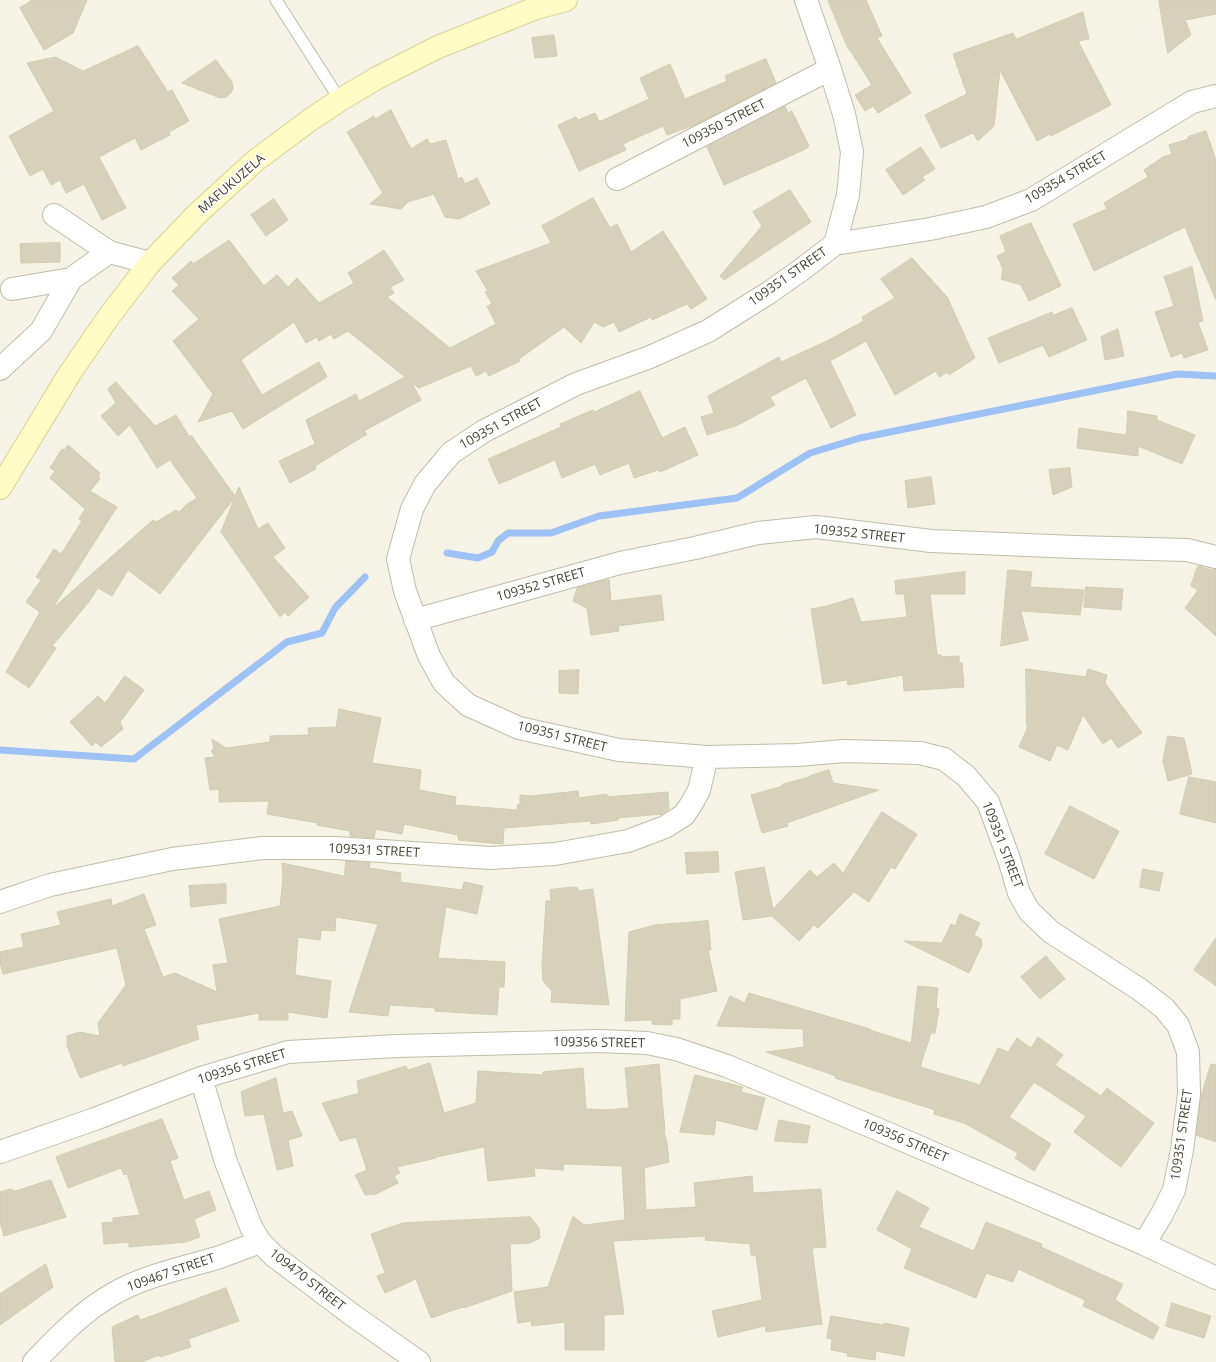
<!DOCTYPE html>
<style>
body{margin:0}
canvas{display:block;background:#f4f3e6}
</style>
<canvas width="1216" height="1362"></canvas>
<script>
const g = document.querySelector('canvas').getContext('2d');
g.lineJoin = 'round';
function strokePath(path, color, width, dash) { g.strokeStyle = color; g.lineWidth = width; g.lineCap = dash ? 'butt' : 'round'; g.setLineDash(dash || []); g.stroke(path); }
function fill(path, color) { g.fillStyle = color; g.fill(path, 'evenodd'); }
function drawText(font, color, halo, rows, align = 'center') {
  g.font = font + ' "Open Sans",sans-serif'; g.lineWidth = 3.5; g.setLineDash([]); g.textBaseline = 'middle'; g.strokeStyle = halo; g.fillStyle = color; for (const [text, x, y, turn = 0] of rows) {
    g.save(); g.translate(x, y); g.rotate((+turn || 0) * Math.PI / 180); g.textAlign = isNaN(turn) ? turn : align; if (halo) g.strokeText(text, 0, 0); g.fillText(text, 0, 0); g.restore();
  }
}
strokePath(new Path2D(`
 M 447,553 L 478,558 L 492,552 L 498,541 L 508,533 L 551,533 L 599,516 L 737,498 L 810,453 L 860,438 L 1177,374 L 1216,376
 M 0,750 L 134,759 L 287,642 L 322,633 L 335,608 L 365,577`), '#9ec1f6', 7);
const building = new Path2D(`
 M 33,0 L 87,0 L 73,33 L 44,50 L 20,8 Z
 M 828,0 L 866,0 L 882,36 L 877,38 L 911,93 L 878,113 L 873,106 L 865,111 L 855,95 L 872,85 L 850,50 L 849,50 Z
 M 1159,0 L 1216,0 L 1216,14 L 1185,20 L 1191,35 L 1168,53 Z
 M 1083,12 L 1089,39 L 1078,41 L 1111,105 L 1051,136 L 1050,134 L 1037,141 L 1000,70 L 994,126 L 978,141 L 973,133 L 941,148 L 925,115 L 967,94 L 953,54 L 1013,33 L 1016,39 Z
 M 554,35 L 557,56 L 535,58 L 532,38 Z
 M 138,46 L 168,92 L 172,90 L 189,121 L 169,132 L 170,135 L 141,150 L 135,138 L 99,157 L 126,208 L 102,220 L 84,184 L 66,193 L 60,180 L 51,185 L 43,169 L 30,176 L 9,136 L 54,111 L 27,63 L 55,57 L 83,71 Z
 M 766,59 L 776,83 L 697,124 L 667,135 L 663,126 L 623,144 L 626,150 L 579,171 L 558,125 L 576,117 L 578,120 L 595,113 L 599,122 L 649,99 L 640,78 L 670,64 L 685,99 L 727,81 L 725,76 Z
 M 216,60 L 232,82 L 233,88 L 231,93 L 226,97 L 220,98 L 182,83 Z
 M 785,106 L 788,113 L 792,111 L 809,146 L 806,149 L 724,185 L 707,147 Z
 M 391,110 L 411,149 L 427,139 L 430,144 L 446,140 L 458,179 L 462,177 L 465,184 L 477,178 L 490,204 L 459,219 L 445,217 L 434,194 L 408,202 L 401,209 L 370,204 L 383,193 L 347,132 L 374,116 L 375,119 Z
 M 1206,131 L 1216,160 L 1216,300 L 1185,227 L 1094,271 L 1073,224 L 1107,209 L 1104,203 L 1148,177 L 1144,170 L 1163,157 L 1172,154 L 1169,145 L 1188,139 L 1188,137 Z
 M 921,147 L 935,169 L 922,177 L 925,180 L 903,195 L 886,170 Z
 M 790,190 L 811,222 L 724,280 L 720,276 L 762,226 L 753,212 Z
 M 593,198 L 610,228 L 617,224 L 631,252 L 663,231 L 707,299 L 691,309 L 687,304 L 652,320 L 651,317 L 619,332 L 614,322 L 603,327 L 594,322 L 581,343 L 564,327 L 519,359 L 520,361 L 489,376 L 486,371 L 476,376 L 471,366 L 419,388 L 412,383 L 421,400 L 364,431 L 367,434 L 315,466 L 316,469 L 290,483 L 279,461 L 315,444 L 306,420 L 356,394 L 359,401 L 405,377 L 348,331 L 334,339 L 331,334 L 319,341 L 317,337 L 306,343 L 294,322 L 241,360 L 262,395 L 319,362 L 327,377 L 243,429 L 232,411 L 198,422 L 213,394 L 173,341 L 199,319 L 172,291 L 179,285 L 172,278 L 191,261 L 193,264 L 229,240 L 264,286 L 277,275 L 288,287 L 297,278 L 319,303 L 354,283 L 348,273 L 384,250 L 404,280 L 390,287 L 394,293 L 387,297 L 450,348 L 496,324 L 487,306 L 492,304 L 485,292 L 488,291 L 476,271 L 551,243 L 542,226 Z
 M 274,199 L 288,220 L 266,236 L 251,215 Z
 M 1031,223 L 1061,286 L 1029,301 L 1021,285 L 1001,279 L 1003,269 L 997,256 L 1006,252 L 1000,236 Z
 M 60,243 L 60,262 L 21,263 L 20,244 Z
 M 912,258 L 947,297 L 975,358 L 949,375 L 948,372 L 939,377 L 936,371 L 895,395 L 866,341 L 830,361 L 856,415 L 831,428 L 806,378 L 770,397 L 775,405 L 738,425 L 707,435 L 701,417 L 714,413 L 708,396 L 779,357 L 781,362 L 827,341 L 864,321 L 862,317 L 895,298 L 881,279 Z
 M 1192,267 L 1203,321 L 1198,322 L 1208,350 L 1184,358 L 1182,353 L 1171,357 L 1155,312 L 1174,306 L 1164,277 Z
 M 1072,308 L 1087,340 L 1049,357 L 1043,345 L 999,363 L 988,338 L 1052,312 L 1053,315 Z
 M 1118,329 L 1124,356 L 1105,360 L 1101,337 Z
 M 116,382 L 155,426 L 176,415 L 190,438 L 191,435 L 235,496 L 239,487 L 258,529 L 268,523 L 285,548 L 273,557 L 309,597 L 288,616 L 285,612 L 280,617 L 221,532 L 235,497 L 160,594 L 128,570 L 112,596 L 98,588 L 88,603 L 52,646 L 56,648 L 29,688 L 6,672 L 40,612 L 26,602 L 41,580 L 36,577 L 54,549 L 61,554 L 82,521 L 79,519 L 85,509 L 50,478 L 55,471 L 50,468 L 62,449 L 65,450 L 68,445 L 100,473 L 98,476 L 100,479 L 90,491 L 117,507 L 52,609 L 153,520 L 156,522 L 176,510 L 179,512 L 186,505 L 197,498 L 170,460 L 157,468 L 130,425 L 118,436 L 101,416 L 116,403 L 108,389 Z
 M 640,391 L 662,438 L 685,427 L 698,455 L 660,472 L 658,470 L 634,478 L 629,463 L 600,475 L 595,464 L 562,478 L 555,460 L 499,484 L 488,459 L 561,427 L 560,424 L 593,410 L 594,412 Z
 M 1128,411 L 1157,416 L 1157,420 L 1195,435 L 1182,464 L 1138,446 L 1138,456 L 1077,448 L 1079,428 L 1126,435 Z
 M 1070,468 L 1072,487 L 1053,495 L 1049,470 Z
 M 931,477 L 935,504 L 908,508 L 905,481 Z
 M 1198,566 L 1212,570 L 1216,569 L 1216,636 L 1185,608 L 1198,590 L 1191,586 Z
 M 1008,570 L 1032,572 L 1030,587 L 1084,590 L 1080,615 L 1021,611 L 1028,640 L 1001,646 Z
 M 965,572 L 965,594 L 930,594 L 937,655 L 941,655 L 941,657 L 959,656 L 959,663 L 962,663 L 964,687 L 904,691 L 903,675 L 848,685 L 847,680 L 823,684 L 811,609 L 827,606 L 853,598 L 861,622 L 907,617 L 904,594 L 896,594 L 895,581 Z
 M 609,580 L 611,601 L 661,595 L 664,620 L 618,626 L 619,631 L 591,635 L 587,608 L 573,601 L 577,588 L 602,581 Z
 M 1086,587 L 1123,589 L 1121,610 L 1084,607 Z
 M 1026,669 L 1086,677 L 1088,669 L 1107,675 L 1105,683 L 1142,733 L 1118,748 L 1111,738 L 1103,744 L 1083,715 L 1068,750 L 1057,745 L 1050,761 L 1019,747 L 1028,726 L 1027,726 Z
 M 579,670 L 578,694 L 559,693 L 559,671 Z
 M 125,676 L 144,690 L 120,722 L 123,729 L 101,747 L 96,742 L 92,746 L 70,722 L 98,696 L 105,703 Z
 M 339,709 L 381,718 L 372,763 L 421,770 L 419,790 L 456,797 L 455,805 L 517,810 L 518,804 L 520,804 L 520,795 L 531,796 L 578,791 L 579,798 L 607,794 L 607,797 L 668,792 L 669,809 L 662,814 L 618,818 L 618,820 L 591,824 L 591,821 L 504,828 L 503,844 L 458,840 L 458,835 L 404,824 L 402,834 L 376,829 L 374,838 L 350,836 L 350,831 L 317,825 L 317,823 L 267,814 L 269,801 L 219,802 L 219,789 L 210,790 L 205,758 L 215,757 L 211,750 L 214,750 L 212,739 L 226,748 L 270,742 L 270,736 L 309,735 L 308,728 L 336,727 Z
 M 1168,736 L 1184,738 L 1192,774 L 1168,781 L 1163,761 Z
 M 829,770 L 833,783 L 879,790 L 787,823 L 788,826 L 762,833 L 751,795 L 783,786 L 783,784 L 810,777 L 810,776 Z
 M 1189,777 L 1216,782 L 1216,823 L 1180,814 Z
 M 1070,806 L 1119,831 L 1094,879 L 1045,854 Z
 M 882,812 L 917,834 L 895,869 L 891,867 L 869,902 L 854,892 L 818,928 L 814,925 L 799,941 L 772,916 L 743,920 L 735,872 L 764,867 L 773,909 L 810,870 L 817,877 L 834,863 L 843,873 Z
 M 718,852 L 719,872 L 687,874 L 685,853 Z
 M 346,861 L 370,863 L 369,868 L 401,873 L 400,882 L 462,890 L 464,882 L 483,886 L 477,914 L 446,907 L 438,958 L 505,962 L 504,987 L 499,987 L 497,1015 L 435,1011 L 435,1008 L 390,1005 L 388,1016 L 349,1012 L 378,924 L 336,917 L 335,931 L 321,930 L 320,940 L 298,937 L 295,975 L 331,981 L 327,1018 L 288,1012 L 288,1020 L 259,1020 L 259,1013 L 196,1025 L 199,1039 L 123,1066 L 122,1063 L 80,1078 L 67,1046 L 67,1036 L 79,1032 L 100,1036 L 98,1023 L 126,985 L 117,948 L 3,974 L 0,962 L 0,952 L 24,947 L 21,934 L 61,925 L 57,912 L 111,899 L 112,906 L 144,894 L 156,925 L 144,929 L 163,977 L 175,973 L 217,992 L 213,965 L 228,963 L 219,919 L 280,906 L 283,879 L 282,863 L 344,876 Z
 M 1143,869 L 1163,873 L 1159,891 L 1140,887 Z
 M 226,884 L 226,903 L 191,907 L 189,886 Z
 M 574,887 L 578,888 L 578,891 L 593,889 L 609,1005 L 551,1002 L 552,991 L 543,981 L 542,967 L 546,901 L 551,901 L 550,890 Z
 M 960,914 L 980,923 L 974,935 L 981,939 L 982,945 L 969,973 L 904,941 L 942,943 L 951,924 L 955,926 Z
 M 708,921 L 711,950 L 708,950 L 717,991 L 680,999 L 680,1019 L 672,1019 L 672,1025 L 652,1024 L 652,1020 L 625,1021 L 629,932 L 655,925 Z
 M 1216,938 L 1216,986 L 1194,970 Z
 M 1046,956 L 1065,979 L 1040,999 L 1021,977 Z
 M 918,986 L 938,988 L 936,1008 L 939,1009 L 935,1033 L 931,1033 L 920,1067 L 980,1085 L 998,1048 L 1008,1052 L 1017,1038 L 1031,1048 L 1038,1037 L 1063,1055 L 1055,1065 L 1101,1096 L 1107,1088 L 1154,1123 L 1121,1167 L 1074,1132 L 1086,1116 L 1034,1082 L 1009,1117 L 1051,1144 L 1034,1171 L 1015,1158 L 1018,1153 L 964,1123 L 934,1114 L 935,1110 L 835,1078 L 836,1076 L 766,1052 L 804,1047 L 803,1029 L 717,1026 L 730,996 L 745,1003 L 749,993 L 870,1029 L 870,1030 L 911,1043 Z
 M 430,1063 L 444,1113 L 476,1103 L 478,1071 L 543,1075 L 543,1072 L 583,1068 L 586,1109 L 607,1110 L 629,1108 L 625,1068 L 659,1064 L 665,1131 L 664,1131 L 667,1143 L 669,1162 L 644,1168 L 646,1210 L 696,1207 L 694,1183 L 752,1176 L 753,1193 L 821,1189 L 826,1247 L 812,1248 L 822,1324 L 766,1332 L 765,1326 L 718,1337 L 712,1311 L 762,1300 L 756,1255 L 751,1255 L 750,1244 L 705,1240 L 706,1236 L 613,1241 L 624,1314 L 604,1315 L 604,1350 L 565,1350 L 565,1322 L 532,1326 L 531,1321 L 518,1323 L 514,1292 L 548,1287 L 573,1216 L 584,1225 L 625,1220 L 622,1166 L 564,1164 L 563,1170 L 534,1168 L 535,1176 L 488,1181 L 484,1147 L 436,1157 L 436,1158 L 397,1167 L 400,1173 L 394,1176 L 398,1183 L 376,1194 L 365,1195 L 355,1175 L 367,1170 L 356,1137 L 340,1141 L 322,1103 L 357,1094 L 359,1093 L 357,1081 L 406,1066 L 408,1070 Z
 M 1211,1064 L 1216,1065 L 1216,1142 L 1196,1135 L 1201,1097 Z
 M 695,1075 L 743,1087 L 741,1092 L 765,1098 L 757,1130 L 716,1120 L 714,1135 L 680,1132 Z
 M 276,1078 L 283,1113 L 292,1111 L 302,1136 L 288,1140 L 293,1166 L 277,1170 L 264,1114 L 245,1116 L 241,1092 Z
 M 162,1119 L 178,1158 L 170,1161 L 184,1200 L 209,1191 L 216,1210 L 194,1219 L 200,1237 L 186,1242 L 129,1247 L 129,1242 L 104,1244 L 102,1223 L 113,1222 L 113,1218 L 140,1215 L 127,1174 L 124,1175 L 121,1168 L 68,1188 L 56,1157 Z
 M 779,1120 L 810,1126 L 807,1143 L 775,1141 Z
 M 51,1180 L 66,1217 L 4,1236 L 0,1222 L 0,1192 L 10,1189 L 15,1191 Z
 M 897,1191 L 929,1208 L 919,1227 L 974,1251 L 986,1222 L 1042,1244 L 1041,1247 L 1123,1284 L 1115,1300 L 1159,1327 L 1153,1339 L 1083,1306 L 1085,1300 L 1018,1269 L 1013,1282 L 986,1273 L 976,1298 L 904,1268 L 912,1249 L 877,1230 Z
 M 530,1217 L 539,1228 L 540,1238 L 530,1243 L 510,1244 L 512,1291 L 464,1308 L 463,1307 L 431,1318 L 416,1279 L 385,1293 L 377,1276 L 385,1273 L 371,1234 L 403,1223 Z
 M 46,1264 L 53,1287 L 0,1325 L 0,1294 Z
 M 226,1288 L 239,1321 L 188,1339 L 191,1347 L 160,1357 L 159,1355 L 142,1362 L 115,1362 L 112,1327 L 138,1315 L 140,1320 Z
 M 1172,1303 L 1211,1316 L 1204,1338 L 1166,1326 Z
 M 831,1316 L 883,1325 L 884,1323 L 909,1328 L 904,1356 L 876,1351 L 875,1360 L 847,1356 L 848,1353 L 831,1350 L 832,1339 L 827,1338 Z`);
fill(building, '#d7d1bb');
strokePath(building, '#d2cbad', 1);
const lane = new Path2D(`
 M 276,0 L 340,100`);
const street = new Path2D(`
 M 806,0 L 830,69 L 844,114 L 852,152 L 848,195 L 835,244 L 801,270 L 770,292 L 708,331 L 650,357 L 576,384 L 484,431 L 451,453 L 425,484 L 412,509 L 398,559 L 405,591 L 429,656 L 444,683 L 468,705 L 519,728 L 619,750 L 707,757 L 798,755 L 844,751 L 920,753 L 944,759 L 966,776 L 988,802 L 1009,859 L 1019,893 L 1029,911 L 1051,932 L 1139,989 L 1164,1008 L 1178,1025 L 1188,1052 L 1189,1094 L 1182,1150 L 1174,1190 L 1162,1214 L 1144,1244
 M 617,179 L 830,69
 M 54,215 L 109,252
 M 835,244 L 930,229 L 986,217 L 1031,200 L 1192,102 L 1216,96
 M 12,289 L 71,279 L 109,252 L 150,263
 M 0,369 L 41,331 L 71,279
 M 415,620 L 620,563 L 695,548 L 758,533 L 816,527 L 931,541 L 1075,547 L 1187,550 L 1216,557
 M 0,902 L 50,885 L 172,859 L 263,848 L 335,848 L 490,858 L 555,854 L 628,841 L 665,827 L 684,815 L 692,803 L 699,790 L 707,757
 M 201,1078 L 226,1162 L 251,1227 L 260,1242 L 274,1256 L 351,1314 L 419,1362
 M 0,1152 L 95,1119 L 201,1078 L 288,1052 L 397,1046 L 600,1041 L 647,1043 L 676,1049 L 727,1066 L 882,1131 L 1144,1244 L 1216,1278
 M 34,1362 C 58,1337 83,1311 113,1294 C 146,1275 184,1268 220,1257 C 233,1252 247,1247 260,1242`);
const secondary = new Path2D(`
 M 0,488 L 70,373 L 110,315 L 150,263 L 197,214 L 255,161 L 310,120 L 340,100 L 377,78 L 438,47 L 536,8 L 566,0`);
strokePath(lane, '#c1bda8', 13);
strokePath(street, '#c1bda8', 24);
strokePath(secondary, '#d8d392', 24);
strokePath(lane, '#fff', 11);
strokePath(street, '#fff', 22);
strokePath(secondary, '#fffcc6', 22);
drawText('13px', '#484435', '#fff', [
 ["109350 STREET",724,124,-27],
 ["109354 STREET",1066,178,-30],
 ["MAFUKUZELA",232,184,-41],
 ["109351 STREET",788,277,-35],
 ["109351 STREET",501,424,-29],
 ["109352 STREET",859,534,6],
 ["109352 STREET",541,585,-16],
 ["109351 STREET",562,737,14],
 ["109351 STREET",1002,845,69],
 ["109531 STREET",374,851,3],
 ["109356 STREET",599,1043,1],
 ["109356 STREET",242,1067,-17],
 ["109351 STREET",1182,1135,-82],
 ["109356 STREET",905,1141,23],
 ["109467 STREET",171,1273,-19],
 ["109470 STREET",307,1280,38]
]);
</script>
